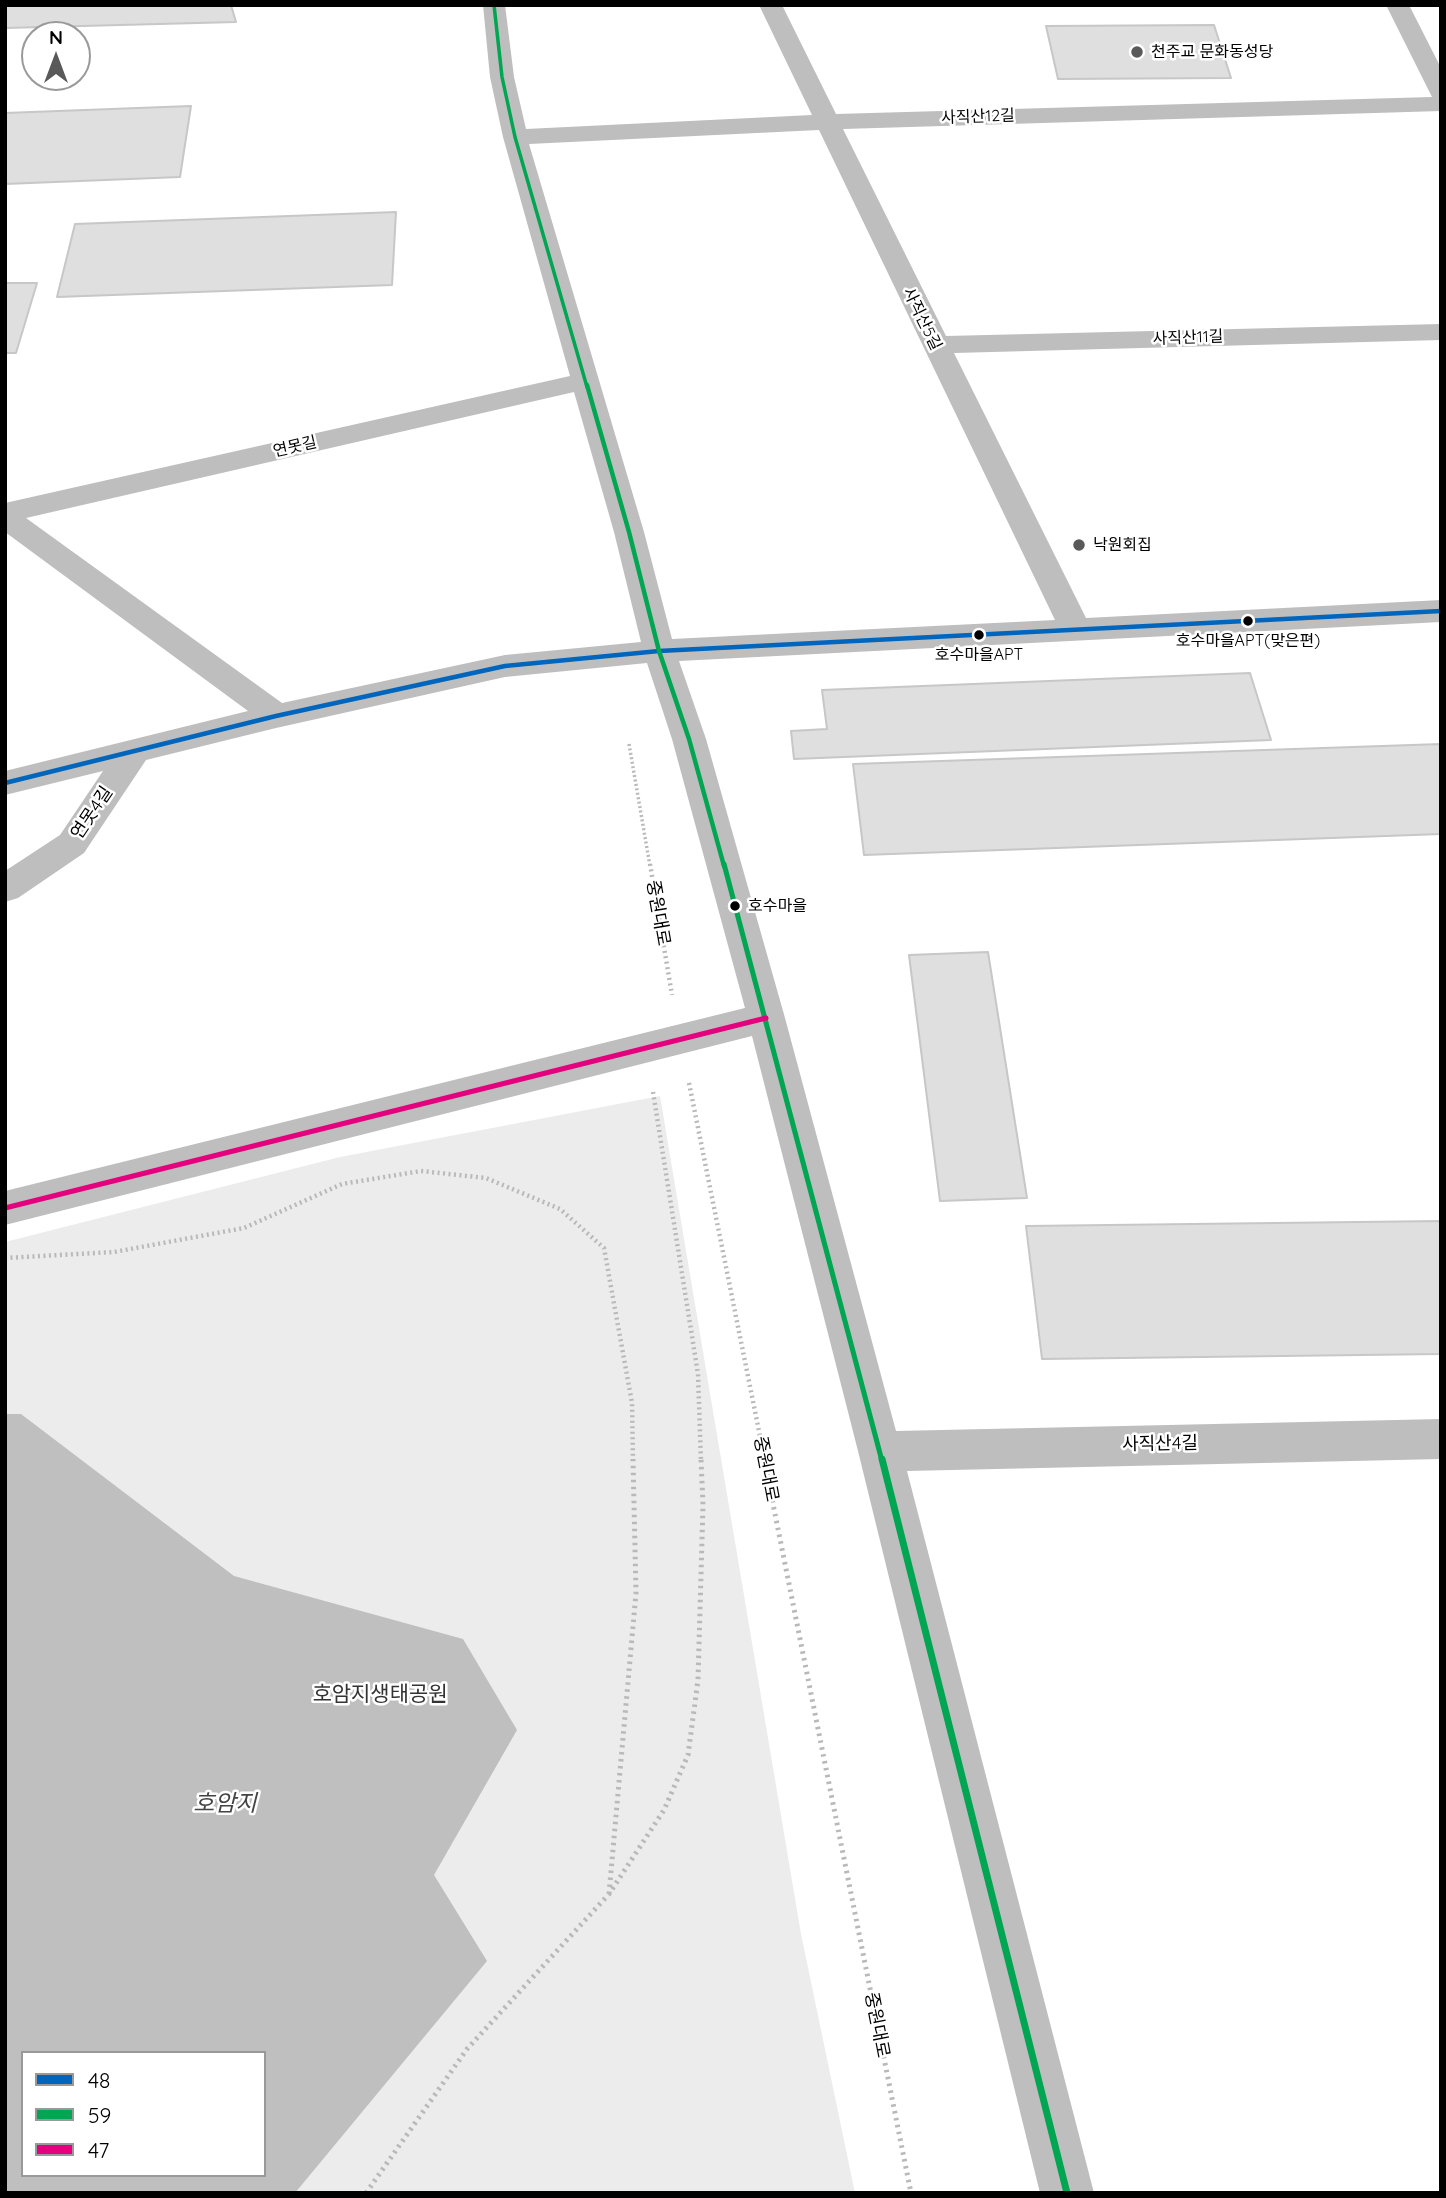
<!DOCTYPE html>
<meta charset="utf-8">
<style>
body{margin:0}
#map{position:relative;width:1446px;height:2198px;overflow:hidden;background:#fff;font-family:Quicksand,sans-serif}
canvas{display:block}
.frame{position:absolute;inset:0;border:7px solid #000;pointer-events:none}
.legend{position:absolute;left:21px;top:2051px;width:245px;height:126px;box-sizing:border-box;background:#fff;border:2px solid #999;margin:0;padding:9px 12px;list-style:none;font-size:21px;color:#000}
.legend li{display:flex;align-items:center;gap:14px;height:35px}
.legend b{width:35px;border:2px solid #999}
.north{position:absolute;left:21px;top:21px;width:70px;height:70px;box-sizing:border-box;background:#fff;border:2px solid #999;border-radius:50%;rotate:0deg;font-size:19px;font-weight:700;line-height:28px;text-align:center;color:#000}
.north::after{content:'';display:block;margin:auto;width:24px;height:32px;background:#595959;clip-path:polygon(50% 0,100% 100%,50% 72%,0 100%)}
</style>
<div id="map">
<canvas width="1446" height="2198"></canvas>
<div class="frame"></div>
<ul class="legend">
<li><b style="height:9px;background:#0065bd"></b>48</li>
<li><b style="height:9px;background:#00a651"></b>59</li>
<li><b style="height:9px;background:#e5007d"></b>47</li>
</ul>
<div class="north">N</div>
</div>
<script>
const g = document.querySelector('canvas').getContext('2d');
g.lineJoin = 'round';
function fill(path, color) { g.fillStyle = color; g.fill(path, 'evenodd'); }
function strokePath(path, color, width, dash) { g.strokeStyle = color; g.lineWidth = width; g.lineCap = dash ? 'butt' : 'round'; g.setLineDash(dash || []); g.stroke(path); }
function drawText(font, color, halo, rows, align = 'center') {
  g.font = font + ' Quicksand,"Noto Sans KR",sans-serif'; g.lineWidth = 5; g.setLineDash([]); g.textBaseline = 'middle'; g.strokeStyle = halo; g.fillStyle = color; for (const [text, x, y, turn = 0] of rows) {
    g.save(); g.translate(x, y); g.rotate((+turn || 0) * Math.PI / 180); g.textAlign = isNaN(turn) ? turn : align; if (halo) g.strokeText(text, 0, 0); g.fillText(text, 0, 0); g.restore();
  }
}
fill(new Path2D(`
 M 660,1096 L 801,1934 L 855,2193 L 5,2193 L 5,1242 L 340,1157 ZM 23,2053 L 264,2053 L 264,2175 L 23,2175 Z`), '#ececec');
fill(new Path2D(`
 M 5,1414 L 21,1414 L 234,1576 L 463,1639 L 517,1730 L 434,1875 L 487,1961 L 295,2193 L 5,2193 ZM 23,2053 L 264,2053 L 264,2175 L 23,2175 Z`), '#bfbfbf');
const building = new Path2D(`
 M 5,5 L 231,5 L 236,22 L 5,28 Z
 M 1214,25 L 1231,78 L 1058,79 L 1046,26 Z
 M 191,106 L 180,177 L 5,184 L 5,113 Z
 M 396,212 L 392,285 L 57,297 L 75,224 Z
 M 5,283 L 37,283 L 16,353 L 5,353 Z
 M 1250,673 L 1271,740 L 794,759 L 791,731 L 827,729 L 822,690 Z
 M 1441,744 L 1441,834 L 864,855 L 853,764 Z
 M 988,952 L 1027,1198 L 940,1201 L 909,955 Z
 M 1441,1221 L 1441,1354 L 1042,1359 L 1026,1226 Z`);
fill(building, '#dfdfdf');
strokePath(building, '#c7c7c7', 2);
strokePath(new Path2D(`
 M 629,744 L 650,866`), '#b9b9b9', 3.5, [2, 2.5]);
strokePath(new Path2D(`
 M 650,864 L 672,995
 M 689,1083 L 765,1461
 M 653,1092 L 698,1374 L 701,1461
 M 5,1258 L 114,1252 L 244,1228 L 342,1184 L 421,1171 L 486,1178 L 560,1209 L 604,1248 L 632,1403 L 633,1461`), '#b9b9b9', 4.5, [2, 3.5]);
strokePath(new Path2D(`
 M 764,1459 L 911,2193
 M 609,1894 L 636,1593 L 633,1459
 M 366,2193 L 467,2049 L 609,1894 L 664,1810 L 688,1755 L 698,1680 L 703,1505 L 701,1459`), '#b9b9b9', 5, [2.5, 4.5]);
fill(new Path2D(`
 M 483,5 L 505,5 L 514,77 L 526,129 L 812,115 L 759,5 L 782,5 L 836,114 L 1432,97 L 1386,5 L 1409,5 L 1441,68 L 1441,111 L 843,129 L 946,336 L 1441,324 L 1441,340 L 954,353 L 1086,618 L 1441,600 L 1441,622 L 679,661 L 706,739 L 785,1018 L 896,1431 L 1441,1419 L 1441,1459 L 907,1471 L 1094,2193 L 1040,2193 L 858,1451 L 752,1036 L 5,1225 L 5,1191 L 745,1008 L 672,739 L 647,663 L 505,677 L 276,728 L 146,760 L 84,853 L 18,898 L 5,902 L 5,871 L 60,835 L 103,771 L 5,795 L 5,771 L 248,711 L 5,532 L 5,503 L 570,376 L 503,137 L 490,77 ZM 819,130 L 1055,620 L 672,639 L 644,532 L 529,144 ZM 574,392 L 614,532 L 641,642 L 505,655 L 282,703 L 26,518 Z`), '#bebebe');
strokePath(new Path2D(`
 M 5,783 L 276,716 L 505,666 L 659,651 L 1441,611`), '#0065bd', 4.5);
strokePath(new Path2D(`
 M 494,5 L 502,77 L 515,137 L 587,387`), '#00a651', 3.5);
strokePath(new Path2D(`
 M 587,385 L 629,532 L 659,651 L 689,739 L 724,866`), '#00a651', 4.5);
strokePath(new Path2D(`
 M 724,864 L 882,1461`), '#00a651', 5);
strokePath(new Path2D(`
 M 882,1459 L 1067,2193`), '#00a651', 7);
strokePath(new Path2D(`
 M 5,1208 L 766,1018`), '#e5007d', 5);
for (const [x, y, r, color] of [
 [1137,52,7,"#595959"],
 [1079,545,7,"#595959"],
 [1248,621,6,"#000"],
 [979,635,6,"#000"],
 [735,906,6,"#000"]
]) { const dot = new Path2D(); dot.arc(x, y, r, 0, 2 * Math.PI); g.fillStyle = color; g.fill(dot); strokePath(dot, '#fff', 2.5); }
drawText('16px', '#000', '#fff', [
 ["천주교 문화동성당",1151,52],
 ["낙원회집",1093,545]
], 'left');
drawText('16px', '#000', '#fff', [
 ["사직산12길",978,117,-2],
 ["사직산5길",922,319,64],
 ["사직산11길",1188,338,-2],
 ["연못길",295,447,-13]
]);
drawText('16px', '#000', '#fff', [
 ["호수마을APT(맞은편)",1248,641],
 ["호수마을APT",979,655],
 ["호수마을",748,906,"left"]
]);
drawText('18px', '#000', '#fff', [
 ["연못4길",92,813,-56],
 ["중원대로",658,913,80],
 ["사직산4길",1160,1444,-1],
 ["중원대로",766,1469,79],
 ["중원대로",877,2025,79]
]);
drawText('21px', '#333', '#fff', [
 ["호암지생태공원",380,1695]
]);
drawText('italic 23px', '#444', '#fff', [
 ["호암지",225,1804]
]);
</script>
